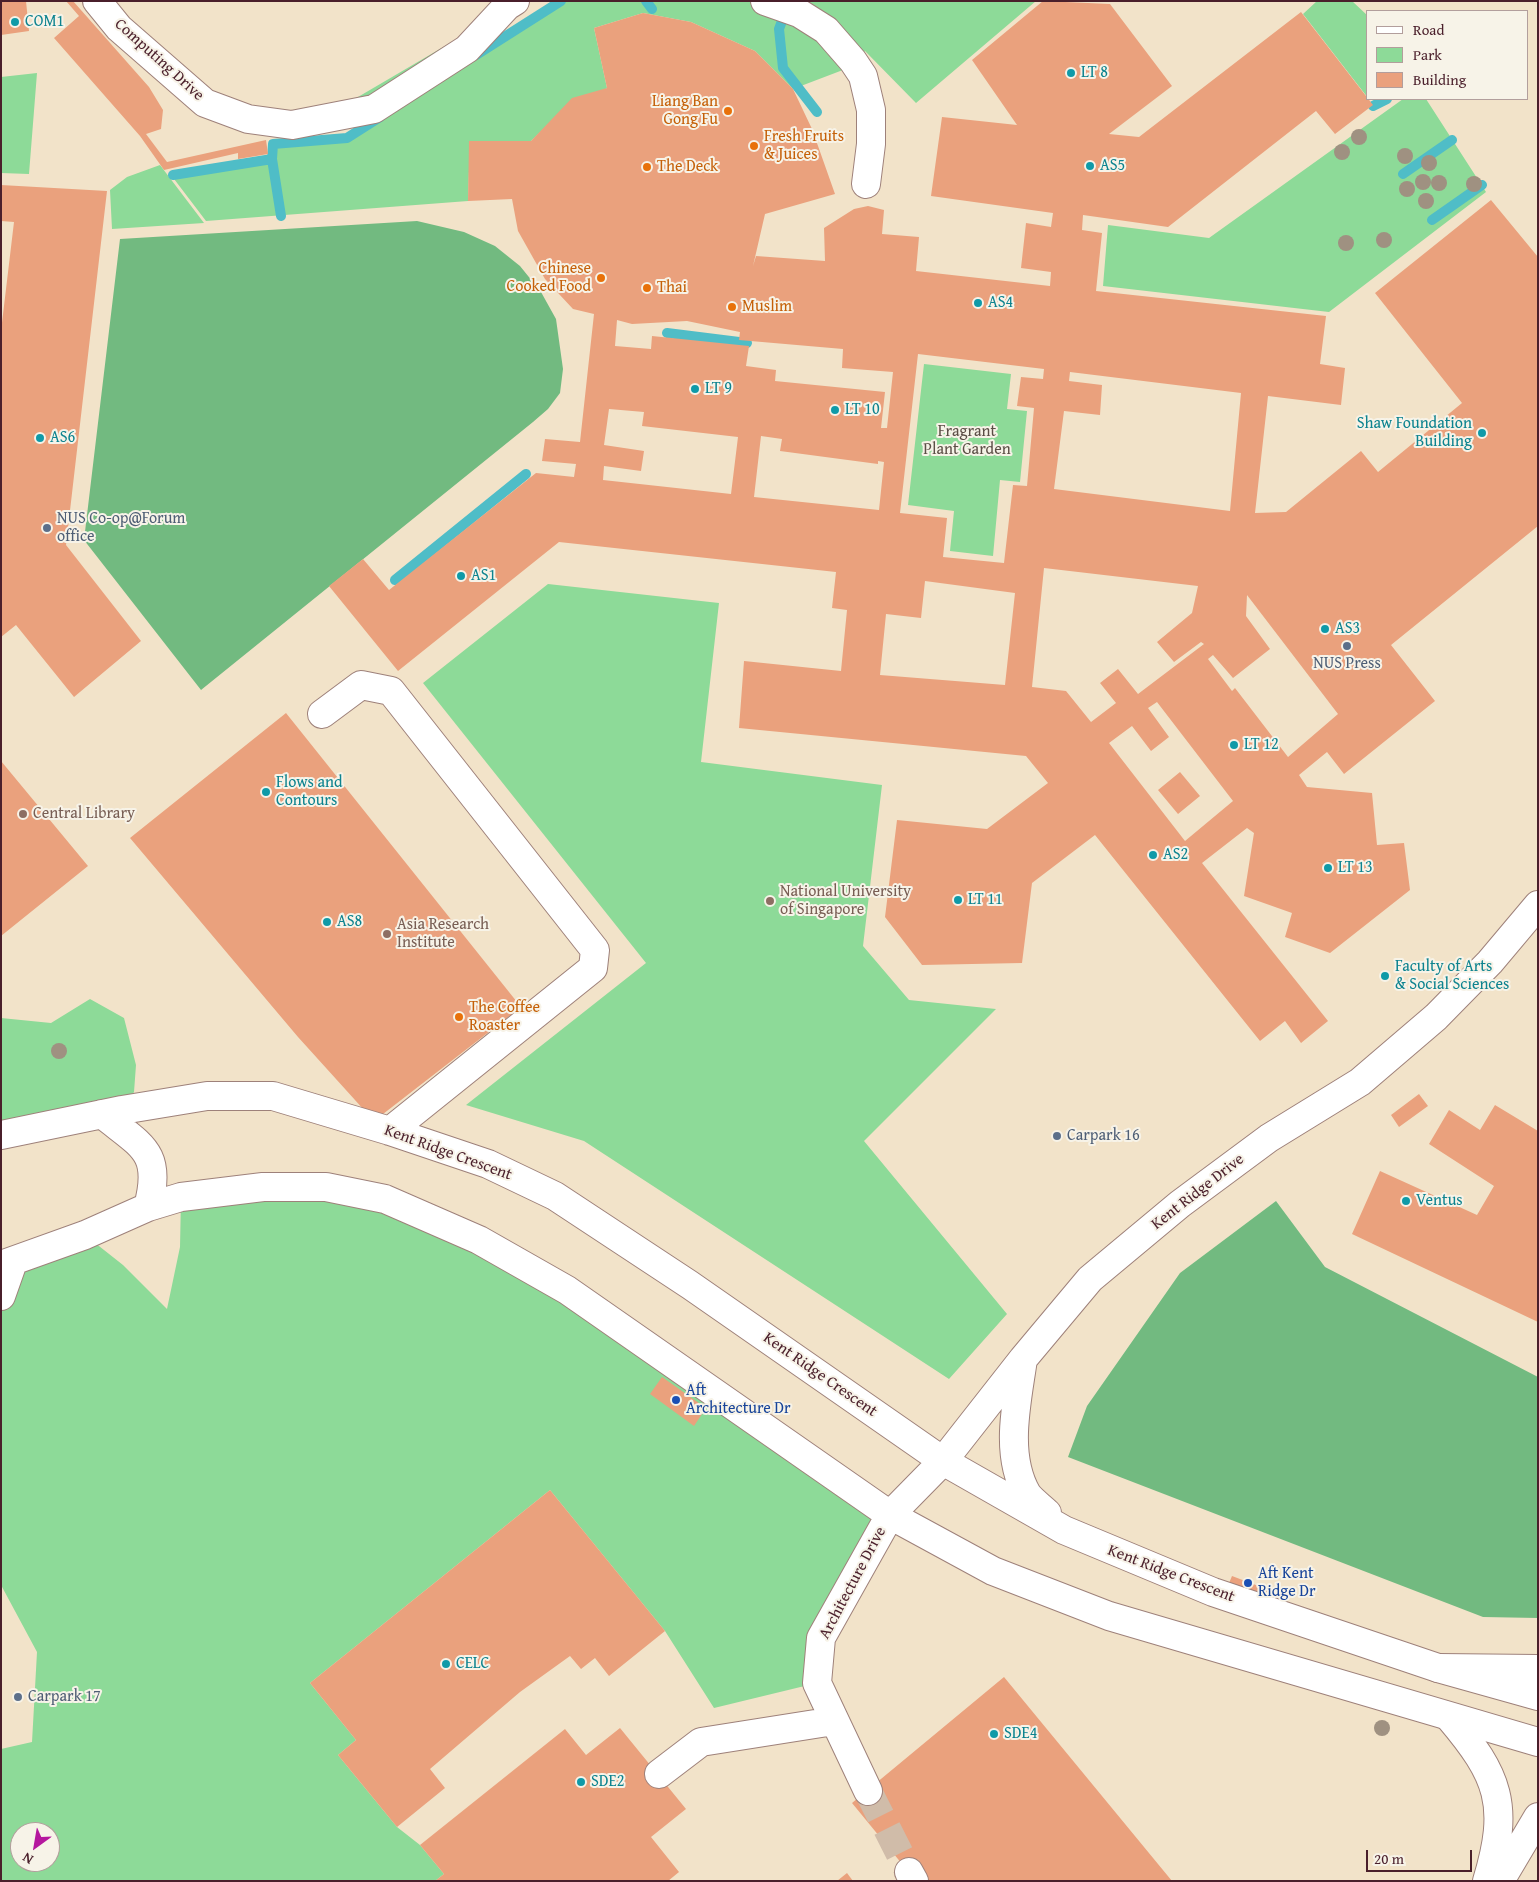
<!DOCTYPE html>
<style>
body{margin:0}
#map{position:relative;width:1539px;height:1882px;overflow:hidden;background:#f2e3c9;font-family:"Gentium Book Plus",serif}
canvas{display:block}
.frame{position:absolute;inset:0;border:2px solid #4a1f2b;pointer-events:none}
.legend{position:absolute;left:1366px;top:10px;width:162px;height:90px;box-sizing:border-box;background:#f7f3e8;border:1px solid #b29e9c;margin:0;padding:6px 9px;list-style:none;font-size:15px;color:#4a1f2b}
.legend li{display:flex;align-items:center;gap:10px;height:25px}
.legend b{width:25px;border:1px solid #b29e9c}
.north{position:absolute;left:10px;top:1822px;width:50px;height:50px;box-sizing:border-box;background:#f7f3e8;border:1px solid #b29e9c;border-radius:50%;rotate:212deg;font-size:14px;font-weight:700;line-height:20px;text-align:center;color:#4a1f2b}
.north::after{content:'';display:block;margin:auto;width:18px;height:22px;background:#b5179e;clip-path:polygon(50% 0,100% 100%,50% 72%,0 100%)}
.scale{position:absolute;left:1366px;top:1850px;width:106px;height:22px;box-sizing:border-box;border:2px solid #4a1f2b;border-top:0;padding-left:6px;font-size:15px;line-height:18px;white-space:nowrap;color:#4a1f2b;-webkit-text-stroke:4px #f7f3e8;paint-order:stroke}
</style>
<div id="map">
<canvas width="1539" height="1882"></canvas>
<div class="frame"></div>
<ul class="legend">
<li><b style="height:6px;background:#fff"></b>Road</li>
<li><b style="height:14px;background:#8dda98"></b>Park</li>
<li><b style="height:14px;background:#eaa17d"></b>Building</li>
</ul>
<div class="north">N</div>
<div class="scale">20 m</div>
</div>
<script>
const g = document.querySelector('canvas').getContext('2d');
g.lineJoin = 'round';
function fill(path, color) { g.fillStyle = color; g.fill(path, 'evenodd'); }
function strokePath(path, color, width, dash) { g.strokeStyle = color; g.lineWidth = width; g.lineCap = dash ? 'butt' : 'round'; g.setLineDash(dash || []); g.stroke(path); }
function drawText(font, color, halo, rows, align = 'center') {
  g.font = font + ' "Gentium Book Plus",serif'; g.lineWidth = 4; g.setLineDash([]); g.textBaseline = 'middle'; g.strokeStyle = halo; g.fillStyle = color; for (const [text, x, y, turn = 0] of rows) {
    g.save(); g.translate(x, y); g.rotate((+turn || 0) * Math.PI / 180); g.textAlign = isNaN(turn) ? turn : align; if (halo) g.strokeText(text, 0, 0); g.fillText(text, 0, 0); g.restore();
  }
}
fill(new Path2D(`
 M 561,1 L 1036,1 L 916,103 L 865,51 L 856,65 L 793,89 L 755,51 L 691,22 L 643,13 L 594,28 L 607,88 L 550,123 L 531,141 L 470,141 L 468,201 L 206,221 L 171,175 L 275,156 L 273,144 L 347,138 Z
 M 1317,1 L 1352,1 L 1368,16 L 1368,98 L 1303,14 Z
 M 474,29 L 476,33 L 348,107 L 346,104 Z
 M 37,73 L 29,174 L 1,173 L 1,77 Z
 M 1403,99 L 1426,99 L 1486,192 L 1329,312 L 1103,286 L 1108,225 L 1209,238 Z
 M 160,165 L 204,223 L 112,229 L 110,190 L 127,177 Z
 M 924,364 L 1011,374 L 1007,409 L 1027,411 L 1020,482 L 1000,480 L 993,556 L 950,551 L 954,511 L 908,505 Z
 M 548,584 L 719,603 L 701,762 L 882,785 L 863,946 L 909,1000 L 996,1009 L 864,1141 L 1007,1314 L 949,1379 L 584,1141 L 466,1105 L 646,963 L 423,683 Z
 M 90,999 L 124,1018 L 136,1065 L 134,1092 L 122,1110 L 1,1135 L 1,1018 L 51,1023 Z
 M 326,1187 L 479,1240 L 890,1515 L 821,1638 L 817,1683 L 714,1708 L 665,1631 L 550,1490 L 310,1683 L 356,1740 L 338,1755 L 397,1827 L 420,1845 L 444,1874 L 435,1881 L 1,1881 L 1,1749 L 32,1742 L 37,1652 L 1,1585 L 1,1293 L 13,1262 L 85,1235 L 123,1265 L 167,1309 L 180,1247 L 181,1197 ZM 20,1832 L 50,1832 L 50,1862 L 20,1862 Z`), '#8dda98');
fill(new Path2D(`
 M 417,221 L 464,232 L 495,246 L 520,266 L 541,292 L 556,319 L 563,369 L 560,393 L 548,409 L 533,422 L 201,690 L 84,540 L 120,239 Z
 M 1276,1201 L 1325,1267 L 1538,1377 L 1538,1618 L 1483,1617 L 1068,1457 L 1087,1406 L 1180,1273 Z`), '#72ba80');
strokePath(new Path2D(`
 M 646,1 L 652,9
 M 789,16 L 785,13 L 779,29 L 783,68 L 817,112
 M 476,55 L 561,1
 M 1373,106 L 1387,99
 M 272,159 L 281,216
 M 1403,174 L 1452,140
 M 173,175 L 272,159 L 273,144 L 347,138 L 380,117
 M 1432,220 L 1482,185
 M 667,333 L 747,343
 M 395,580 L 526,474`), '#4fbdc7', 10);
fill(new Path2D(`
 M 1,1 L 26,1 L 29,31 L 1,35 Z
 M 66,1 L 73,1 L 149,87 L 163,110 L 161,129 L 146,134 L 167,162 L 266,140 L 268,154 L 238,159 L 238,153 L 164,170 L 140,136 L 54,38 L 79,16 Z
 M 1043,1 L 1110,4 L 1172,86 L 1109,134 L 1139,137 L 1301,12 L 1373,105 L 1335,134 L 1316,111 L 1168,227 L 1083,215 L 1082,230 L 1102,233 L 1096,291 L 1326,316 L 1320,364 L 1345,368 L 1341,405 L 1268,396 L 1255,513 L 1286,512 L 1361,451 L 1378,472 L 1462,403 L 1375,293 L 1491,200 L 1538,257 L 1538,526 L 1391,645 L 1435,701 L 1344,774 L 1327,752 L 1299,775 L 1307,787 L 1372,793 L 1377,845 L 1404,843 L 1410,890 L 1330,953 L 1285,937 L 1292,913 L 1244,896 L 1254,833 L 1247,828 L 1202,863 L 1328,1021 L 1301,1043 L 1285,1021 L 1260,1041 L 1095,835 L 1032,883 L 1022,963 L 922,965 L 885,917 L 897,820 L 987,829 L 1048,783 L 1026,756 L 739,728 L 744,661 L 841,671 L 847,610 L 832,608 L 836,572 L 559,542 L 398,671 L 329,586 L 363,559 L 389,590 L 536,473 L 574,477 L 576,464 L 542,461 L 545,439 L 580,442 L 594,314 L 573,309 L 545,279 L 518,231 L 512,199 L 468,201 L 469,141 L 531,141 L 572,98 L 607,88 L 594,28 L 643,13 L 691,22 L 755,51 L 793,89 L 812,129 L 835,194 L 765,214 L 753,266 L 756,256 L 825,261 L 824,228 L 854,209 L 868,206 L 884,210 L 882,234 L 919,237 L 916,271 L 1050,286 L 1051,272 L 1021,268 L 1026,223 L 1051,227 L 1053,213 L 931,196 L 942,117 L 1017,125 L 972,60 ZM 617,320 L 632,324 L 687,321 L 740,332 L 739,340 L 843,349 L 842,368 L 893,372 L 887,428 L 881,428 L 885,392 L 775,381 L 776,370 L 746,366 L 749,346 L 652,336 L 651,349 L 615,346 ZM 918,354 L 1044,369 L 1043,379 L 1021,377 L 1017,406 L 1034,408 L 1027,486 L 1013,485 L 1004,563 L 943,557 L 947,518 L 900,513 ZM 1070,372 L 1241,393 L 1230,511 L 1054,489 L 1064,411 L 1100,415 L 1102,385 L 1069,381 ZM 609,409 L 644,412 L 642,426 L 738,437 L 731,494 L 603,480 L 604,466 L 641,471 L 644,451 L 604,445 ZM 761,436 L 782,439 L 780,451 L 878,464 L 878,461 L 884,462 L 879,510 L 754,497 ZM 1044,568 L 1198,586 L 1192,613 L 1157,642 L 1174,662 L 1201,642 L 1204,644 L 1138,694 L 1118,669 L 1100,683 L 1116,703 L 1091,722 L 1066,691 L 1032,687 ZM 925,581 L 1015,593 L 1005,685 L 880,675 L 886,614 L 921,618 ZM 1247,595 L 1338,714 L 1288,757 L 1235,688 L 1232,691 L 1208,659 L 1213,655 L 1233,678 L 1270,649 L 1246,616 ZM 1157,702 L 1233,801 L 1185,841 L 1109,743 L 1132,726 L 1151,751 L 1169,737 L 1148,708 Z
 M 1,185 L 107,191 L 66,545 L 141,641 L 74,697 L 16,625 L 1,637 L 1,331 L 14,222 L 1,221 Z
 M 286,713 L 521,1007 L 374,1121 L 298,1037 L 130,838 Z
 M 1,761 L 88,866 L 1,936 Z
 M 1180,772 L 1200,796 L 1178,814 L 1158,790 Z
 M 1419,1094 L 1428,1106 L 1399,1127 L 1391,1115 Z
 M 1495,1105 L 1538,1131 L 1538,1322 L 1352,1234 L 1380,1171 L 1477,1215 L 1494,1186 L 1429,1144 L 1449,1110 L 1480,1130 Z
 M 662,1377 L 706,1408 L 694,1426 L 650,1394 Z
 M 550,1490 L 665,1631 L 609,1676 L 595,1658 L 581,1669 L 570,1656 L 520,1692 L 430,1769 L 445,1788 L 397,1827 L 338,1755 L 356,1740 L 310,1683 Z
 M 1232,1576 L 1269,1590 L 1264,1602 L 1227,1588 Z
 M 1004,1677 L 1172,1881 L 916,1881 L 852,1803 Z
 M 620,1728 L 686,1809 L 651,1837 L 679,1872 L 668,1881 L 435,1881 L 444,1874 L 420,1845 L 565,1729 L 586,1755 Z
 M 847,1873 L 853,1881 L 837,1881 Z`), '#eaa17d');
strokePath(new Path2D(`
 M 868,1791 L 909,1872`), '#d0bca9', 28, [28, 14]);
const minor = new Path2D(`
 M 97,1 L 119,28 L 205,103 L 248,119 L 292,125 L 374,109 L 467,49 L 507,6 L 515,1
 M 765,1 L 799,13 L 826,30 L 853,61 L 863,76 L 871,110 L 871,144 L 866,184
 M 322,714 L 361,685 L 391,691 L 595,950 L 593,968 L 390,1131
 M 102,1114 C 141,1146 163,1151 148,1207
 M 1,1135 L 122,1110 L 207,1096 L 273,1096 L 390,1131 L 488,1164 L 555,1196 L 690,1285 L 943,1461 L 1064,1530 L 1213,1592 L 1438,1668 L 1538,1696
 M 1,1265 L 85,1235 L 148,1207 L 181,1197 L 263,1187 L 326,1187 L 385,1199 L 479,1240 L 567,1290 L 890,1515 L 993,1571 L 1109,1616 L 1538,1742
 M 1,1296 L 13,1262
 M 1023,1359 C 1017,1402 1004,1454 1027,1494 C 1032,1501 1041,1507 1047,1513
 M 659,1774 L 701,1742 L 834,1721
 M 868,1791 L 817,1683 L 821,1638 L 890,1515 L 943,1461 L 1023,1359 L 1090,1279 L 1180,1204 L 1269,1138 L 1360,1082 L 1436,1017 L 1490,962 L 1538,905
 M 909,1872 L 914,1881`);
const major = new Path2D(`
 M 1438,1668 L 1538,1669
 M 1449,1717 C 1499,1776 1510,1805 1487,1881
 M 1500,1881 L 1538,1817`);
strokePath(minor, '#9e817a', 30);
strokePath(major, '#9e817a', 30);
strokePath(minor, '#fff', 28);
strokePath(major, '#fff', 28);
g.fillStyle = '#9f9181';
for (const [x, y] of [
 [1359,137],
 [1342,152],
 [1405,156],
 [1429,163],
 [1423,182],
 [1439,183],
 [1474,184],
 [1407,189],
 [1426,201],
 [1384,240],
 [1346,243],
 [59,1051],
 [1382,1728]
]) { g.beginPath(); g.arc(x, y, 8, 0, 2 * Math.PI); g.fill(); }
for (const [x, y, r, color] of [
 [15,22,5,"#0f9aa8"],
 [1071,73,5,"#0f9aa8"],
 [728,111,5,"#e8710a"],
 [754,146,5,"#e8710a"],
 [1090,166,5,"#0f9aa8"],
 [647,167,5,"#e8710a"],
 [601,278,5,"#e8710a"],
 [647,288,5,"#e8710a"],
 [978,303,5,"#0f9aa8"],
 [732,307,5,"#e8710a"],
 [695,389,5,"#0f9aa8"],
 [835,410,5,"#0f9aa8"],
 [1482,433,5,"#0f9aa8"],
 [40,438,5,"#0f9aa8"],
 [47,528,5,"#5c6f8a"],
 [461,576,5,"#0f9aa8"],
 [1325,629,5,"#0f9aa8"],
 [1347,646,5,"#5c6f8a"],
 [1234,745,5,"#0f9aa8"],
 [266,792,5,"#0f9aa8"],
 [23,814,5,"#8d6e63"],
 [1153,855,5,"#0f9aa8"],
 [1328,868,5,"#0f9aa8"],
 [958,900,5,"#0f9aa8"],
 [770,901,5,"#8d6e63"],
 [327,922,5,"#0f9aa8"],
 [387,934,5,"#8d6e63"],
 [1385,976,5,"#0f9aa8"],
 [459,1017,5,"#e8710a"],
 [1057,1136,5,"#5c6f8a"],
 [1406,1201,5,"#0f9aa8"],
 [676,1400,5,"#1a4fb4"],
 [1248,1583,5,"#1a4fb4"],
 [446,1664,5,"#0f9aa8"],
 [18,1697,5,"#5c6f8a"],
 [994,1734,5,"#0f9aa8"],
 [581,1782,5,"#0f9aa8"]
]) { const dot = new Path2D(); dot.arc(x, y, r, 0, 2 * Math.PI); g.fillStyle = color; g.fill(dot); strokePath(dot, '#f7f3e8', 2); }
drawText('16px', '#0d838f', '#f7f3e8', [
 ["COM1",25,22],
 ["LT 8",1081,73],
 ["AS5",1100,166],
 ["AS4",988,303],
 ["LT 9",705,389],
 ["LT 10",845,410],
 ["Shaw Foundation",1472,424,"right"],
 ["Building",1472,442,"right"],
 ["AS6",50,438],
 ["AS1",471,576],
 ["AS3",1335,629],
 ["LT 12",1244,745],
 ["Flows and",276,783],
 ["Contours",276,801],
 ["AS2",1163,855],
 ["LT 13",1338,868],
 ["LT 11",968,900],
 ["AS8",337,922],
 ["Faculty of Arts",1395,967],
 ["& Social Sciences",1395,985],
 ["Ventus",1416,1201],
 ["CELC",456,1664],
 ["SDE4",1004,1734],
 ["SDE2",591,1782]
], 'left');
drawText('16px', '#4a1f2b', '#f7f3e8', [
 ["Computing Drive",159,60,42],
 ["Kent Ridge Crescent",448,1153,20],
 ["Kent Ridge Drive",1198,1192,-38],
 ["Kent Ridge Crescent",820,1375,35],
 ["Kent Ridge Crescent",1171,1574,21],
 ["Architecture Drive",853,1583,-62]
]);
drawText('16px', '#c56008', '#f7f3e8', [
 ["Liang Ban",718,102,"right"],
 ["Gong Fu",718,120,"right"],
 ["Fresh Fruits",764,137],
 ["& Juices",764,155],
 ["The Deck",657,167],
 ["Chinese",591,269,"right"],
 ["Cooked Food",591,287,"right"],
 ["Thai",657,288],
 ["Muslim",742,307],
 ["The Coffee",469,1008],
 ["Roaster",469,1026]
], 'left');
drawText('16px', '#5b4e46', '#f7f3e8', [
 ["Fragrant",967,432],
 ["Plant Garden",967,450]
]);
drawText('16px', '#4e5e75', '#f7f3e8', [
 ["NUS Co-op@Forum",57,519],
 ["office",57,537],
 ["NUS Press",1347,664,"center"],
 ["Carpark 16",1067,1136],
 ["Carpark 17",28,1697]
], 'left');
drawText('16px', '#785e54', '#f7f3e8', [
 ["Central Library",33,814],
 ["National University",780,892],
 ["of Singapore",780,910],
 ["Asia Research",397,925],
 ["Institute",397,943]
], 'left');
drawText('16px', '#164399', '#f7f3e8', [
 ["Aft",686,1391],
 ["Architecture Dr",686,1409],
 ["Aft Kent",1258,1574],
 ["Ridge Dr",1258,1592]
], 'left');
</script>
